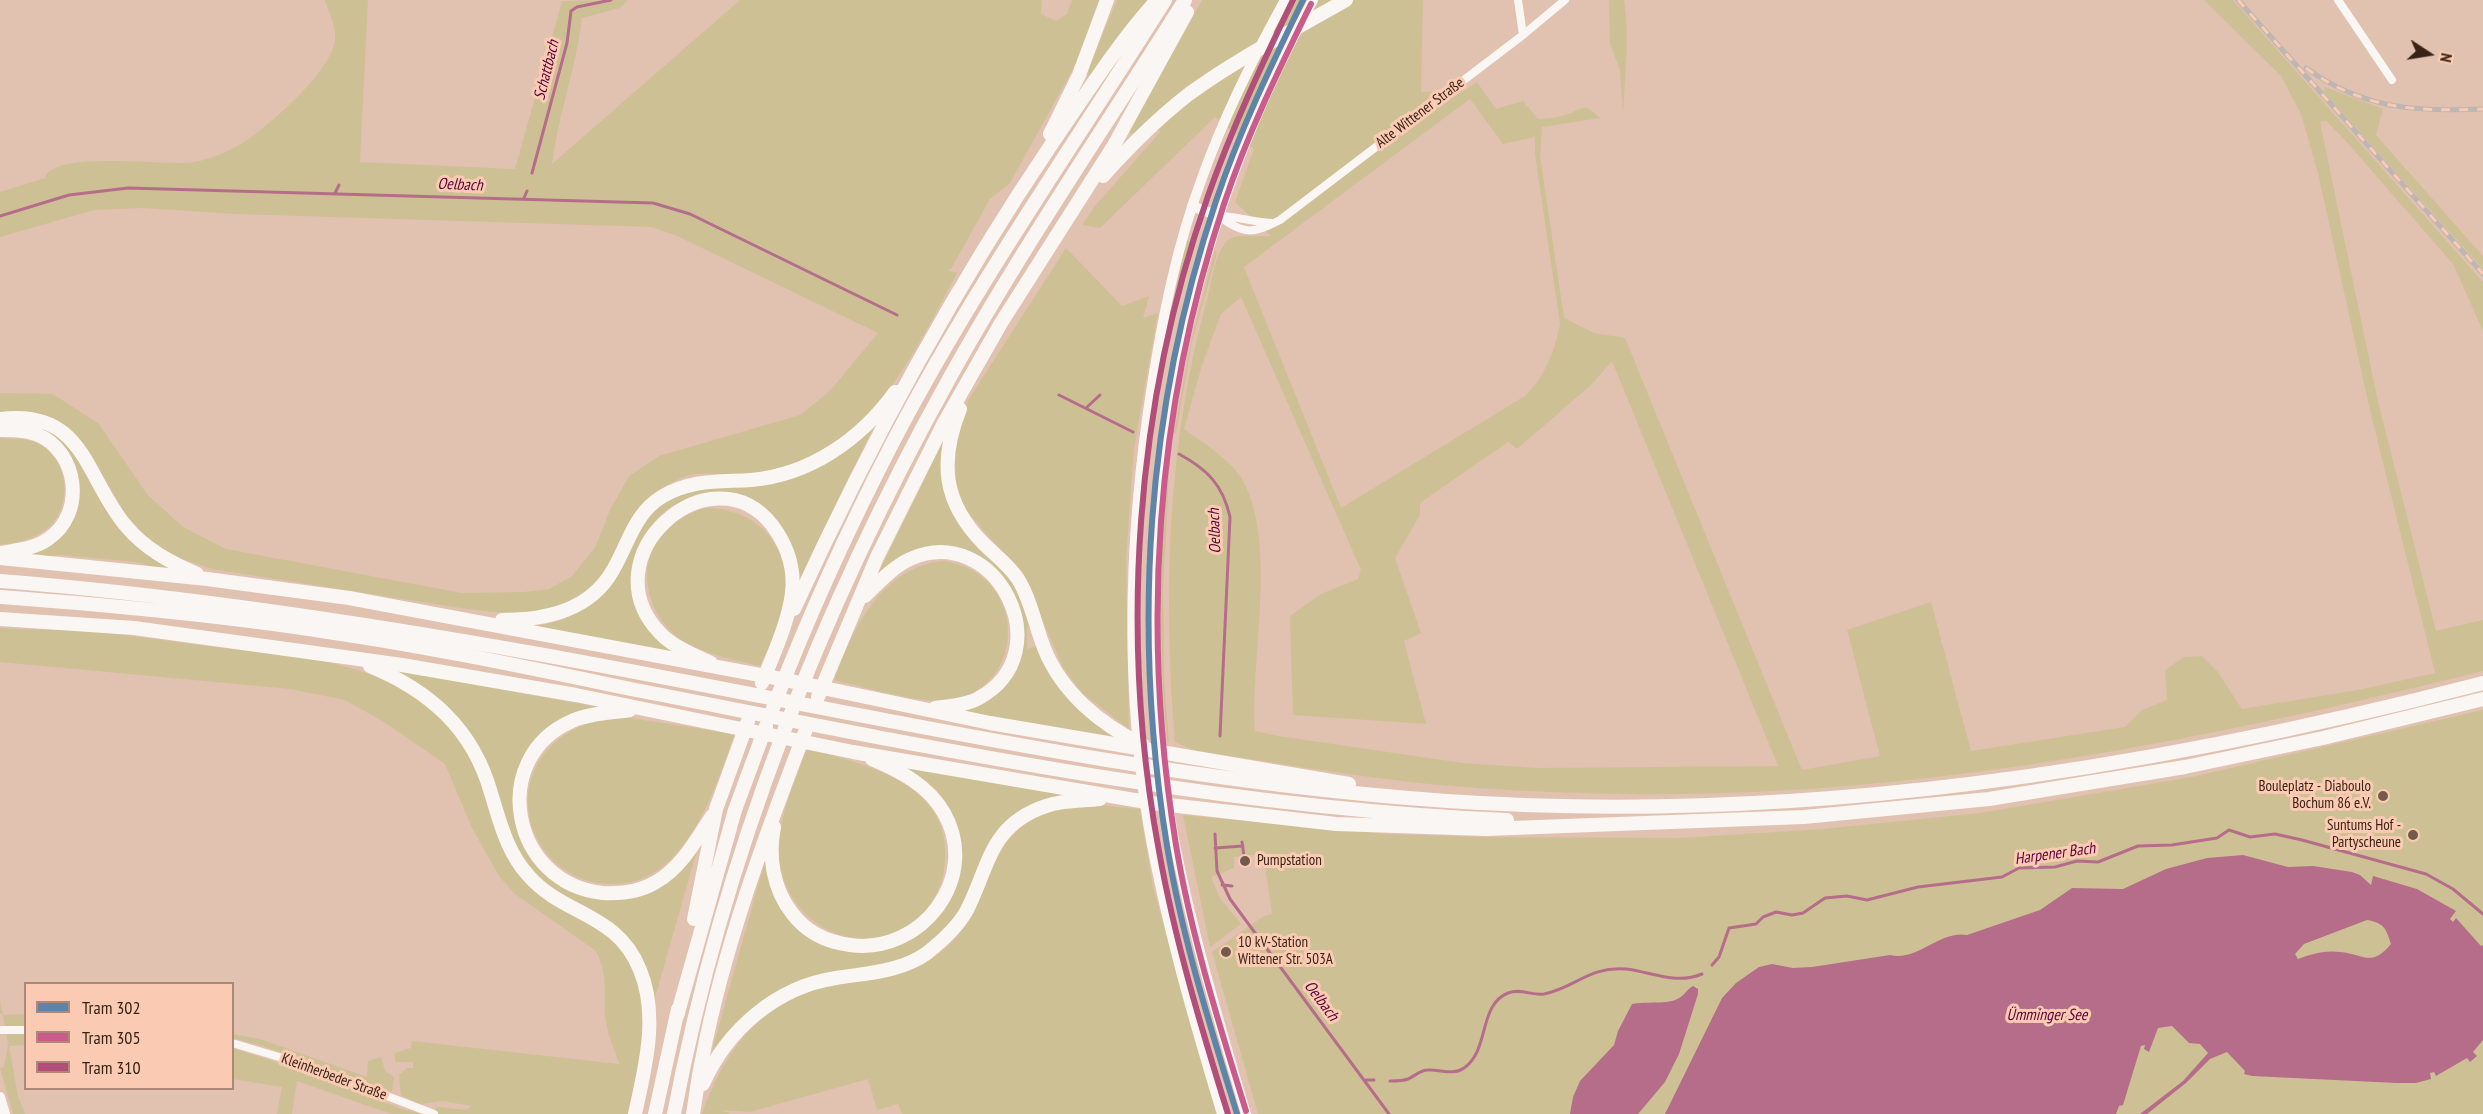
<!DOCTYPE html>
<meta charset="utf-8">
<style>
body{margin:0}
#map{position:relative;width:2483px;height:1114px;overflow:hidden;background:#e1c1b0;font-family:"PT Sans Narrow",sans-serif}
canvas{display:block}
.legend{position:absolute;left:24px;top:982px;width:210px;height:108px;box-sizing:border-box;background:#facbb2;border:2px solid #ad8874;margin:0;padding:8px 10px;list-style:none;font-size:18px;color:#392317}
.legend li{display:flex;align-items:center;gap:12px;height:30px}
.legend b{width:30px;border:2px solid #ad8874}
.north{position:absolute;left:2399px;top:24px;width:60px;height:60px;-webkit-text-stroke:4px #facbb2;paint-order:stroke;rotate:102deg;font-size:16px;font-weight:700;line-height:24px;text-align:center;color:#392317}
.north::after{content:'';display:block;margin:auto;width:21px;height:27px;background:#392317;clip-path:polygon(50% 0,100% 100%,50% 72%,0 100%)}
</style>
<div id="map">
<canvas width="2483" height="1114"></canvas>
<ul class="legend">
<li><b style="height:8px;background:#5e84a8"></b>Tram 302</li>
<li><b style="height:8px;background:#cb5b8b"></b>Tram 305</li>
<li><b style="height:8px;background:#b14e7a"></b>Tram 310</li>
</ul>
<div class="north">N</div>
</div>
<script>
const g = document.querySelector('canvas').getContext('2d');
g.lineJoin = 'round';
function fill(path, color) { g.fillStyle = color; g.fill(path, 'evenodd'); }
function strokePath(path, color, width, dash) { g.strokeStyle = color; g.lineWidth = width; g.lineCap = dash ? 'butt' : 'round'; g.setLineDash(dash || []); g.stroke(path); }
function drawText(font, color, halo, rows, align = 'center') {
  g.font = font + ' "PT Sans Narrow",sans-serif'; g.lineWidth = 6; g.setLineDash([]); g.textBaseline = 'middle'; g.strokeStyle = halo; g.fillStyle = color; for (const [text, x, y, turn = 0] of rows) {
    g.save(); g.translate(x, y); g.rotate((+turn || 0) * Math.PI / 180); g.textAlign = isNaN(turn) ? turn : align; if (halo) g.strokeText(text, 0, 0); g.fillText(text, 0, 0); g.restore();
  }
}
fill(new Path2D(`
 M 325,0 L 368,0 L 360,162 L 515,169 L 562,1 L 628,0 L 620,8 L 582,18 C 576,68 558,115 552,164 L 740,0 L 1042,0 L 1041,14 L 1056,21 L 1067,14 L 1072,0 L 1099,0 L 1078,60 L 1010,183 L 990,199 L 951,269 L 947,270 L 957,273 C 916,350 872,446 779,468 C 768,471 755,474 743,474 C 724,476 702,470 684,477 C 616,505 631,553 586,591 C 576,600 560,609 546,611 C 503,617 457,607 415,601 C 347,590 280,580 212,569 L 170,555 L 132,526 L 91,456 L 76,437 L 20,412 L 0,413 L 0,393 L 53,394 L 99,424 L 147,494 L 183,527 L 226,549 L 462,593 L 524,592 L 549,589 L 572,576 L 596,546 L 610,510 L 629,476 L 659,456 L 800,415 L 830,391 L 878,333 L 675,235 L 651,227 L 235,214 L 143,208 L 94,210 L 0,237 L 0,192 L 45,178 C 53,149 167,167 194,162 C 211,159 227,152 241,144 C 267,128 332,71 335,40 C 337,28 328,11 325,0 Z
 M 1117,0 L 1148,0 L 1090,76 L 1086,74 Z
 M 1202,0 L 1423,0 L 1421,92 L 1464,91 L 1477,82 L 1496,109 L 1523,101 L 1538,119 C 1546,118 1555,118 1562,116 C 1582,111 1582,99 1600,118 L 1542,127 L 1540,156 L 1564,318 L 1594,333 L 1625,338 L 1802,770 L 1880,756 L 1847,630 L 1931,602 L 1971,751 L 2125,727 L 2142,710 L 2167,700 L 2165,670 L 2184,657 L 2202,656 L 2217,671 L 2242,709 L 2363,689 L 2435,673 L 2369,406 L 2318,173 L 2301,114 L 2281,76 L 2204,0 L 2233,0 L 2483,282 L 2483,331 L 2453,264 L 2344,139 L 2326,121 L 2320,122 L 2378,402 L 2436,631 L 2483,620 L 2483,671 C 2202,741 1916,798 1625,794 C 1559,793 1494,790 1429,784 C 1351,776 1273,762 1196,751 L 1175,742 C 1163,592 1167,442 1208,296 C 1212,280 1215,253 1227,241 C 1236,232 1259,238 1271,236 L 1235,202 L 1254,149 L 1215,117 L 1100,228 L 1082,225 L 1095,206 L 1161,131 L 1146,122 L 1133,134 L 1129,132 ZM 1470,99 L 1503,144 L 1535,137 L 1535,154 L 1560,324 C 1555,350 1545,377 1525,396 L 1341,508 L 1244,267 ZM 1241,297 L 1361,570 L 1358,579 L 1321,594 L 1290,616 L 1293,715 L 1426,724 L 1404,641 L 1421,633 L 1395,558 L 1420,515 L 1420,503 L 1508,442 L 1517,449 L 1591,385 L 1612,361 L 1778,766 L 1537,768 L 1463,763 L 1278,736 L 1255,731 C 1250,660 1279,536 1240,476 C 1228,458 1202,442 1184,429 L 1202,365 L 1221,314 Z
 M 1609,0 L 1624,0 C 1630,38 1625,75 1623,113 L 1620,70 L 1610,44 Z
 M 2325,87 L 2383,109 L 2376,135 L 2483,256 L 2483,269 L 2323,91 Z
 M 1187,240 L 1194,243 C 1146,412 1132,559 1144,735 C 1137,722 1139,684 1138,668 C 1133,524 1152,380 1187,240 Z
 M 1203,246 L 1180,340 L 1158,465 L 1152,528 L 1149,632 L 1156,739 C 1147,725 1150,694 1149,677 C 1141,530 1164,387 1203,246 Z
 M 1066,248 L 1122,306 L 1149,296 L 1143,318 L 1158,313 L 1134,448 L 1126,559 L 1129,729 L 1082,693 L 1064,669 L 1022,574 L 964,508 L 956,483 L 955,447 L 965,405 Z
 M 1215,250 L 1217,253 L 1192,342 L 1176,433 L 1174,433 L 1191,341 Z
 M 31,424 L 52,432 L 69,446 L 145,553 L 175,570 L 166,571 L 136,562 L 60,555 L 23,558 L 73,510 L 61,450 Z
 M 874,426 L 798,582 L 769,516 C 753,512 706,497 693,499 C 652,505 635,551 634,587 L 684,656 L 533,627 L 563,620 L 598,597 L 634,535 L 659,505 L 685,490 L 768,483 Z
 M 0,438 C 10,439 22,438 32,441 C 70,454 76,509 44,531 C 31,540 15,543 0,545 Z
 M 943,441 L 944,482 L 1014,580 L 1032,625 L 1027,628 L 1027,649 L 1034,647 L 1037,643 L 1044,659 L 1122,740 L 960,711 L 993,693 L 1022,628 L 1019,607 L 1005,580 L 991,566 L 955,549 L 877,576 Z
 M 1169,472 L 1163,588 L 1164,681 L 1169,742 L 1167,742 C 1159,652 1158,562 1169,472 Z
 M 704,508 C 750,507 788,539 786,587 C 784,615 772,642 760,666 C 735,660 708,655 685,642 C 643,617 631,552 675,522 C 683,516 694,512 704,508 Z
 M 944,561 C 1028,573 1028,686 952,700 C 922,705 865,687 834,680 C 853,628 882,566 944,561 Z
 M 0,628 C 23,630 47,629 70,630 C 119,633 167,641 215,647 C 305,657 396,660 458,737 C 493,780 488,842 527,884 C 548,906 577,915 602,931 C 664,971 640,1057 628,1114 L 435,1114 L 435,1108 L 438,1107 L 467,1110 L 471,1106 L 443,1101 L 420,1104 L 401,1095 L 399,1075 L 407,1068 L 413,1068 L 413,1062 L 396,1062 L 394,1053 L 411,1048 L 412,1041 L 619,1064 C 615,1050 608,1036 606,1022 C 602,995 610,978 596,951 L 515,894 L 499,876 L 472,828 L 445,764 L 384,722 L 345,700 L 290,689 L 0,662 Z
 M 394,670 L 598,707 L 548,730 L 516,799 C 529,832 537,882 576,892 C 592,896 611,896 627,898 L 697,850 L 653,1005 L 645,966 L 544,884 L 523,860 L 507,827 L 488,765 L 467,729 L 441,700 Z
 M 2483,710 L 2483,1114 L 1258,1114 L 1212,952 L 1264,916 L 1272,914 L 1265,866 L 1257,865 L 1255,855 L 1234,857 L 1234,868 L 1211,877 L 1220,898 L 1241,924 L 1210,947 L 1183,815 L 1388,834 L 1485,837 L 1679,838 L 1823,829 L 1980,813 L 2192,777 Z
 M 623,717 L 735,734 C 719,776 705,823 674,856 C 657,875 634,885 609,884 C 538,882 500,796 552,745 C 570,727 598,719 623,717 Z
 M 807,749 C 868,764 958,786 944,869 C 941,891 928,913 909,925 C 850,963 778,916 779,849 C 779,814 795,781 807,749 Z
 M 905,767 L 1062,795 L 1047,799 L 1018,813 L 961,914 L 935,942 L 904,961 L 813,978 L 720,1042 L 712,1051 L 766,857 L 799,927 L 873,950 L 935,916 L 958,844 Z
 M 1089,804 L 1140,809 L 1153,887 L 1217,1114 L 902,1114 L 898,1104 L 877,1110 L 868,1079 L 750,1112 L 721,1110 L 731,1114 L 702,1114 C 726,1046 764,997 840,984 C 882,977 915,976 948,946 C 995,903 980,838 1049,811 C 1061,807 1076,806 1089,804 Z
 M 0,1000 L 3,1015 L 25,1014 L 25,1045 L 9,1046 L 18,1096 L 25,1114 L 13,1114 L 0,1068 L 4,1067 L 8,1045 L 3,1015 L 0,1013 Z
 M 232,1034 L 260,1039 L 367,1077 L 368,1061 L 381,1057 L 385,1071 L 394,1077 L 392,1092 L 263,1046 L 236,1039 L 233,1048 L 319,1076 L 402,1109 L 422,1114 L 391,1114 L 297,1081 L 292,1114 L 277,1114 L 282,1087 L 233,1079 Z`), '#cec095');
fill(new Path2D(`
 M 2243,855 L 2288,867 L 2313,866 L 2352,872 L 2360,875 L 2371,885 L 2373,876 L 2417,889 L 2456,911 L 2450,919 L 2453,922 L 2456,918 L 2481,946 L 2483,945 L 2483,1040 L 2473,1052 L 2477,1056 L 2470,1062 L 2467,1058 L 2436,1076 L 2434,1072 L 2430,1073 L 2431,1079 L 2416,1083 L 2396,1083 L 2252,1076 L 2244,1074 L 2245,1071 L 2227,1052 L 2210,1059 L 2186,1083 L 2147,1114 L 2140,1114 L 2183,1081 L 2208,1053 L 2200,1044 L 2189,1043 L 2172,1026 L 2158,1028 L 2149,1052 L 2144,1049 L 2145,1045 L 2141,1046 L 2123,1105 L 2119,1106 L 2116,1114 L 1665,1114 L 1722,998 L 1736,983 L 1759,967 L 1772,964 L 1793,968 L 1812,967 L 1890,955 C 1917,962 1940,930 1967,935 L 2040,910 L 2072,888 L 2123,889 L 2166,869 L 2207,858 ZM 2367,920 C 2384,923 2386,928 2391,944 C 2371,968 2364,954 2340,952 C 2325,950 2312,954 2298,959 L 2295,954 L 2304,944 Z
 M 1693,986 L 1698,989 L 1698,994 L 1679,1054 L 1665,1082 L 1638,1114 L 1570,1114 L 1573,1097 L 1580,1081 L 1614,1045 L 1618,1031 L 1632,1004 C 1646,1001 1668,1005 1679,998 C 1685,995 1687,989 1693,986 Z`), '#b66d8a');
strokePath(new Path2D(`
 M 532,173 L 567,43 L 571,11 L 577,7 L 611,0
 M 335,193 L 339,185
 M 524,198 L 527,191
 M 0,216 L 69,195 L 128,188 L 653,203 L 690,214 L 897,315
 M 1059,395 L 1133,432
 M 1086,408 L 1100,395
 M 1179,454 C 1207,469 1223,485 1230,517 L 1220,736
 M 1215,834 L 1217,871 L 1230,899 L 1389,1114
 M 1242,842 L 1244,856
 M 1215,848 L 1243,846
 M 1222,885 L 1232,886
 M 1712,965 L 1719,957 L 1729,928 L 1756,924 L 1763,917 L 1776,912 L 1792,915 L 1803,913 L 1825,898 L 1847,896 L 1867,900 L 1918,887 L 2002,877 L 2019,868 L 2055,867 L 2077,861 L 2098,862 L 2138,846 L 2172,845 L 2217,838 L 2229,830 L 2250,837 L 2275,834 L 2302,840 L 2426,874 L 2453,889 L 2483,914
 M 1366,1080 L 1374,1080
 M 1390,1081 C 1396,1081 1403,1081 1408,1079 C 1415,1076 1420,1070 1428,1070 C 1440,1069 1453,1076 1464,1068 C 1490,1050 1478,1005 1508,993 C 1521,988 1532,996 1544,994 C 1575,988 1589,966 1626,969 C 1652,972 1676,985 1702,974`), '#b66d8a', 3);
strokePath(new Path2D(`
 M 1518,0 L 1523,35
 M 2338,0 L 2392,80
 M 1219,216 C 1244,235 1253,234 1280,220 L 1523,35 L 1565,0
 M 1220,216 C 1238,216 1254,223 1273,223
 M 0,1030 L 26,1030
 M 232,1043 L 306,1065 L 434,1114`), '#faf6f3', 8);
strokePath(new Path2D(`
 M 1192,206 L 1219,216
 M 0,1097 L 5,1114
 M 1222,1114 C 1193,1018 1165,922 1148,823 C 1124,677 1129,531 1152,385 C 1163,315 1177,245 1202,178 C 1224,116 1253,58 1285,0
 M 1246,1114 C 1219,1022 1191,929 1173,834 C 1122,552 1175,251 1313,0`), '#faf6f3', 10);
strokePath(new Path2D(`
 M 1050,134 L 1079,75 L 1107,0
 M 1103,176 C 1129,147 1158,118 1189,94 C 1238,58 1294,30 1346,0
 M 960,409 C 939,462 943,502 983,543 C 995,555 1009,565 1018,579 C 1031,600 1035,625 1044,648 C 1062,693 1101,725 1143,745
 M 0,419 C 85,408 85,478 126,526 C 145,549 170,562 197,574
 M 0,430 C 13,430 24,430 36,434 C 79,451 86,514 48,539 C 34,549 17,550 0,553
 M 0,558 L 207,579 L 349,598 L 776,678 L 990,723 L 1349,784
 M 0,581 C 181,595 359,622 538,654 C 840,708 1139,780 1447,801 C 1797,825 2144,771 2483,683
 M 865,596 C 878,583 893,567 910,559 C 995,521 1063,652 979,698 C 967,705 949,706 935,708
 M 0,597 C 109,605 219,615 328,632 C 431,647 534,669 636,690 C 924,746 1213,808 1507,820
 M 794,609 C 868,447 953,290 1053,142 C 1086,94 1118,43 1157,0
 M 0,619 L 134,628 L 402,665 L 576,695 L 853,752 L 1152,803 L 1336,824 L 1486,829 L 1804,817 L 1989,799 L 2185,767 L 2323,738 L 2483,699
 M 502,620 C 545,620 590,611 613,570 C 629,543 634,513 663,496 C 692,479 720,482 751,480 C 810,475 861,439 895,392
 M 711,663 C 694,655 673,647 660,633 C 587,556 711,448 772,525 C 787,545 795,568 792,593 C 788,624 773,655 762,683
 M 370,666 C 430,691 473,729 491,793 C 500,822 507,852 528,875 C 563,916 617,912 640,970 C 659,1016 645,1068 635,1114
 M 818,697 L 877,557 L 944,423 L 1001,323 L 1113,147 L 1187,12
 M 773,708 C 808,617 849,527 894,440 C 974,287 1074,145 1165,0
 M 630,710 C 611,713 590,713 572,721 C 487,758 511,884 603,893 C 622,894 640,892 656,882 C 681,868 697,839 712,816
 M 774,827 C 768,856 773,889 792,913 C 806,932 827,942 850,945 C 921,955 981,878 944,813 C 928,785 900,771 872,759
 M 694,919 L 716,809 L 748,721
 M 677,1016 L 735,810 L 766,726
 M 703,1084 C 727,1030 776,987 836,978 C 866,973 901,972 927,953 C 942,941 958,927 967,910 C 990,864 990,825 1046,806 C 1063,800 1082,801 1100,799
 M 655,1114 L 678,1009
 M 674,1114 C 723,857 822,607 949,379 C 1021,249 1106,126 1185,0
 M 693,1114 C 696,1096 698,1078 702,1060 C 723,949 765,836 805,732`), '#faf6f3', 14);
const rail = new Path2D(`
 M 2238,0 L 2483,274
 M 2306,68 C 2363,109 2415,112 2483,109`);
strokePath(rail, '#bdb6b2', 5);
strokePath(rail, '#facbb2', 3, [9]);
strokePath(new Path2D(`
 M 1237,1114 C 1210,1026 1182,937 1167,846 C 1132,629 1146,410 1216,201 C 1239,132 1271,66 1303,0`), '#5e84a8', 6);
strokePath(new Path2D(`
 M 1246,1111 C 1219,1024 1191,935 1176,845 C 1141,630 1155,411 1224,204 C 1247,135 1279,69 1311,4`), '#cb5b8b', 6);
strokePath(new Path2D(`
 M 1228,1114 C 1201,1027 1175,941 1159,851 C 1119,636 1135,403 1208,196 C 1232,128 1262,64 1293,0`), '#b14e7a', 6);
for (const [x, y, r, color] of [
 [2383,796,6,"#745a4d"],
 [2413,835,6,"#745a4d"],
 [1245,861,6,"#745a4d"],
 [1226,952,6,"#745a4d"]
]) { const dot = new Path2D(); dot.arc(x, y, r, 0, 2 * Math.PI); g.fillStyle = color; g.fill(dot); strokePath(dot, '#facbb2', 2); }
drawText('15px', '#392317', '#facbb2', [
 ["Alte Wittener Straße",1420,113,-37],
 ["Kleinherbeder Straße",334,1077,20]
]);
drawText('15px', '#392317', '#facbb2', [
 ["Bouleplatz - Diaboulo",2371,787],
 ["Bochum 86 e.V.",2371,804],
 ["Suntums Hof -",2401,826],
 ["Partyscheune",2401,843],
 ["Pumpstation",1257,861,"left"],
 ["10 kV-Station",1238,943,"left"],
 ["Wittener Str. 503A",1238,960,"left"]
], 'right');
drawText('italic 16px', '#5d023c', '#facbb2', [
 ["Schattbach",547,70,-76],
 ["Oelbach",460,185,2],
 ["Oelbach",1215,531,-92],
 ["Harpener Bach",2055,854,-8],
 ["Oelbach",1321,1001,53],
 ["Ümminger See",2047,1015]
]);
</script>
